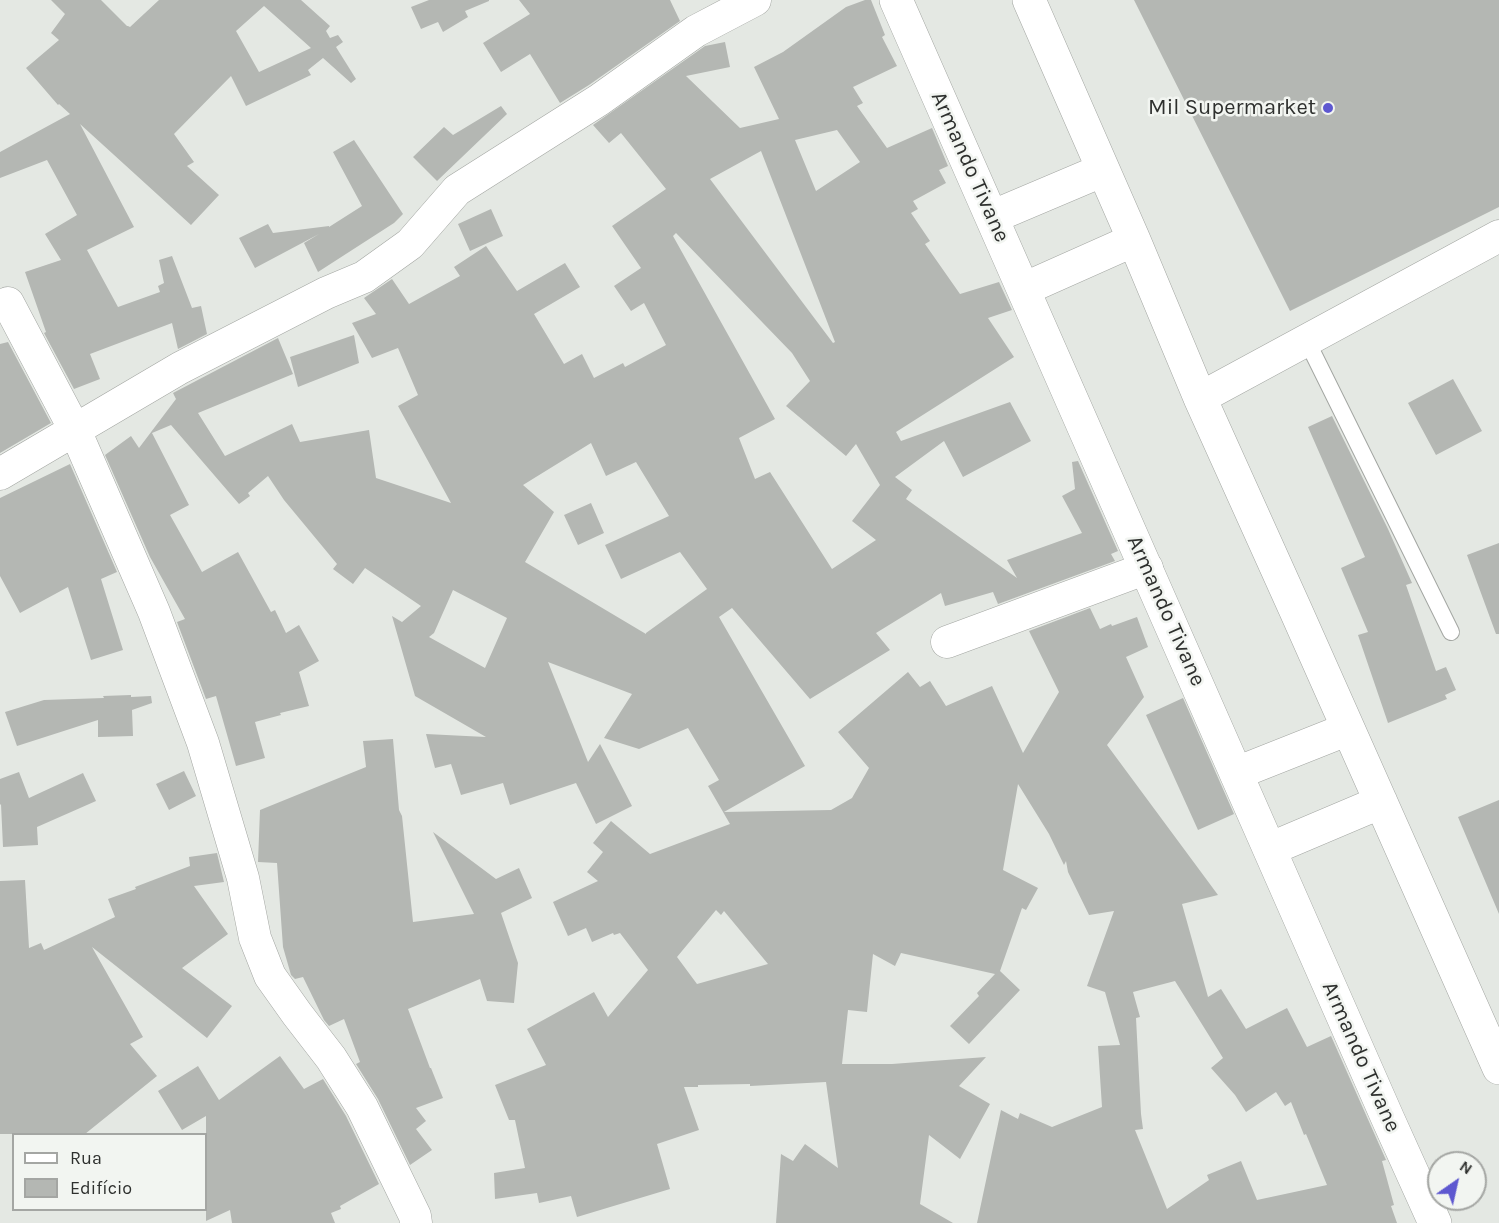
<!DOCTYPE html>
<meta charset="utf-8">
<style>
body{margin:0}
#map{position:relative;width:1499px;height:1223px;overflow:hidden;background:#e4e8e3;font-family:Karla,sans-serif}
canvas{display:block}
.legend{position:absolute;left:12px;top:1133px;width:195px;height:78px;box-sizing:border-box;background:#f2f5f1;border:2px solid #a4a6a3;margin:0;padding:8px 10px;list-style:none;font-size:18px;color:#2e302e}
.legend li{display:flex;align-items:center;gap:12px;height:30px}
.legend b{width:30px;border:2px solid #a4a6a3}
.north{position:absolute;left:1427px;top:1151px;width:60px;height:60px;box-sizing:border-box;background:#f2f5f1;border:2px solid #a4a6a3;border-radius:50%;rotate:34deg;font-size:16px;font-weight:700;line-height:24px;text-align:center;color:#2e302e}
.north::after{content:'';display:block;margin:auto;width:21px;height:27px;background:#5e58d0;clip-path:polygon(50% 0,100% 100%,50% 72%,0 100%)}
</style>
<div id="map">
<canvas width="1499" height="1223"></canvas>
<ul class="legend">
<li><b style="height:8px;background:#fff"></b>Rua</li>
<li><b style="height:16px;background:#b4b7b3"></b>Edifício</li>
</ul>
<div class="north">N</div>
</div>
<script>
const g = document.querySelector('canvas').getContext('2d');
g.lineJoin = 'round';
function fill(path, color) { g.fillStyle = color; g.fill(path, 'evenodd'); }
function strokePath(path, color, width, dash) { g.strokeStyle = color; g.lineWidth = width; g.lineCap = dash ? 'butt' : 'round'; g.setLineDash(dash || []); g.stroke(path); }
function drawText(font, color, halo, rows, align = 'center') {
  g.font = font + ' Karla,sans-serif'; g.lineWidth = 5; g.setLineDash([]); g.textBaseline = 'middle'; g.strokeStyle = halo; g.fillStyle = color; for (const [text, x, y, turn = 0] of rows) {
    g.save(); g.translate(x, y); g.rotate((+turn || 0) * Math.PI / 180); g.textAlign = isNaN(turn) ? turn : align; if (halo) g.strokeText(text, 0, 0); g.fillText(text, 0, 0); g.restore();
  }
}
fill(new Path2D(`
 M 51,0 L 101,0 L 127,26 L 128,26 L 130,27 L 159,0 L 301,0 L 330,26 L 326,31 L 330,38 L 338,35 L 343,42 L 336,47 L 356,79 L 351,83 L 323,58 L 308,70 L 311,75 L 246,106 L 231,76 L 174,134 L 194,162 L 187,166 L 219,195 L 191,225 L 80,124 L 134,227 L 87,250 L 118,307 L 160,292 L 158,286 L 164,283 L 159,260 L 172,256 L 192,308 L 201,306 L 207,334 L 178,349 L 172,323 L 90,354 L 100,379 L 74,389 L 44,333 L 46,332 L 25,272 L 61,260 L 45,234 L 77,215 L 47,160 L 0,178 L 0,152 L 70,114 L 59,104 L 58,105 L 26,68 L 59,40 L 51,33 L 65,14 ZM 264,6 L 311,48 L 259,72 L 236,31 Z
 M 429,0 L 489,0 L 489,1 L 465,11 L 468,17 L 443,32 L 438,22 L 421,29 L 411,7 Z
 M 519,0 L 670,0 L 680,21 L 589,85 L 560,103 L 530,54 L 501,72 L 483,43 L 530,14 Z
 M 865,0 L 871,0 L 885,35 L 882,37 L 897,66 L 853,87 L 863,103 L 857,106 L 887,148 L 932,128 L 948,166 L 939,170 L 946,183 L 913,201 L 918,209 L 911,213 L 930,241 L 925,244 L 960,294 L 999,282 L 1012,310 L 988,318 L 1014,357 L 896,432 L 901,441 L 1010,402 L 1031,441 L 963,477 L 944,441 L 895,477 L 912,490 L 906,499 L 1017,578 L 1007,560 L 1082,533 L 1062,496 L 1075,489 L 1072,462 L 1078,461 L 1118,551 L 1111,554 L 1115,561 L 998,604 L 993,592 L 945,606 L 941,593 L 876,633 L 890,650 L 810,699 L 732,608 L 719,617 L 805,766 L 724,812 L 831,810 L 852,798 L 869,768 L 838,732 L 908,672 L 920,687 L 930,681 L 946,706 L 992,686 L 1023,753 L 1059,692 L 1029,631 L 1090,608 L 1100,629 L 1111,624 L 1112,626 L 1137,617 L 1148,647 L 1126,657 L 1144,697 L 1107,745 L 1218,895 L 1182,904 L 1208,997 L 1221,989 L 1246,1029 L 1287,1008 L 1307,1047 L 1331,1036 L 1386,1160 L 1382,1161 L 1394,1205 L 1391,1206 L 1397,1223 L 977,1223 L 1001,1110 L 1018,1119 L 1020,1113 L 1052,1127 L 1102,1107 L 1098,1046 L 1120,1045 L 1105,992 L 1087,986 L 1114,911 L 1089,915 L 1068,872 L 1066,861 L 1064,865 L 1049,834 L 1018,784 L 1003,870 L 1038,888 L 1026,910 L 1022,908 L 1000,971 L 1020,990 L 969,1044 L 950,1026 L 979,996 L 977,993 L 995,974 L 901,953 L 895,966 L 873,954 L 867,1012 L 848,1010 L 842,1064 L 892,1064 L 986,1057 L 959,1086 L 990,1104 L 960,1159 L 929,1135 L 920,1204 L 953,1223 L 776,1223 L 781,1154 L 793,1161 L 805,1144 L 838,1168 L 826,1082 L 750,1086 L 750,1084 L 698,1085 L 698,1087 L 684,1087 L 699,1130 L 657,1144 L 670,1189 L 577,1217 L 571,1196 L 539,1203 L 537,1193 L 495,1199 L 494,1173 L 525,1168 L 515,1120 L 509,1120 L 495,1085 L 546,1065 L 527,1029 L 594,992 L 608,1017 L 648,970 L 620,933 L 614,935 L 613,933 L 592,942 L 586,928 L 568,936 L 553,902 L 598,881 L 587,872 L 603,852 L 593,843 L 611,821 L 650,854 L 730,824 L 708,786 L 719,780 L 688,728 L 639,749 L 604,738 L 632,694 L 548,662 L 588,762 L 600,744 L 632,806 L 596,824 L 576,783 L 510,805 L 503,783 L 461,795 L 451,764 L 435,768 L 426,734 L 486,737 L 415,696 L 392,616 L 402,622 L 421,606 L 365,568 L 353,584 L 333,569 L 337,564 L 284,500 L 268,476 L 248,493 L 250,496 L 239,504 L 171,425 L 152,433 L 189,505 L 170,515 L 202,572 L 238,552 L 271,612 L 275,610 L 286,633 L 299,625 L 319,661 L 299,672 L 309,706 L 280,713 L 281,715 L 255,722 L 265,758 L 236,766 L 216,696 L 206,699 L 177,622 L 185,619 L 150,557 L 105,455 L 131,436 L 139,448 L 176,399 L 173,393 L 278,338 L 293,374 L 198,413 L 225,456 L 292,424 L 300,442 L 369,430 L 376,478 L 451,503 L 398,406 L 418,395 L 398,348 L 372,358 L 352,323 L 376,314 L 364,298 L 392,279 L 409,304 L 460,276 L 454,267 L 486,246 L 517,291 L 565,263 L 580,287 L 534,314 L 564,364 L 582,354 L 594,378 L 623,363 L 625,367 L 666,345 L 644,303 L 631,311 L 614,286 L 641,268 L 612,226 L 666,189 L 621,133 L 609,143 L 593,125 L 705,46 L 725,42 L 730,67 L 686,76 L 740,128 L 779,119 L 754,67 L 783,52 L 846,7 ZM 837,130 L 860,162 L 816,191 L 795,140 ZM 761,151 L 835,342 L 833,343 L 710,179 ZM 676,233 L 792,353 L 810,381 L 786,406 L 846,456 L 856,444 L 880,485 L 852,521 L 876,540 L 832,569 L 770,472 L 755,479 L 739,438 L 775,419 L 673,236 ZM 591,443 L 606,476 L 636,462 L 669,516 L 605,545 L 621,579 L 680,552 L 707,589 L 646,633 L 646,634 L 525,562 L 554,512 L 523,485 ZM 453,590 L 507,618 L 485,668 L 429,637 L 434,633 ZM 716,910 L 721,915 L 724,911 L 768,964 L 697,984 L 677,957 ZM 1175,981 L 1223,1058 L 1211,1068 L 1235,1095 L 1246,1112 L 1276,1092 L 1285,1106 L 1291,1102 L 1304,1135 L 1306,1134 L 1327,1185 L 1257,1200 L 1241,1161 L 1207,1175 L 1209,1180 L 1167,1209 L 1135,1130 L 1143,1129 L 1141,1114 L 1136,1018 L 1140,1017 L 1133,992 Z
 M 1134,0 L 1499,0 L 1499,207 L 1290,311 Z
 M 501,106 L 507,114 L 437,181 L 413,157 L 444,127 L 453,135 Z
 M 354,140 L 403,214 L 394,223 L 318,272 L 304,243 L 319,234 L 255,268 L 239,238 L 268,224 L 273,233 L 329,226 L 329,227 L 362,206 L 333,152 Z
 M 491,209 L 503,236 L 470,251 L 458,224 Z
 M 354,335 L 359,363 L 298,387 L 290,357 Z
 M 8,342 L 51,423 L 0,453 L 0,344 Z
 M 1453,379 L 1482,431 L 1436,455 L 1408,403 Z
 M 1332,416 L 1388,529 L 1412,583 L 1406,585 L 1436,671 L 1446,667 L 1456,690 L 1445,695 L 1447,699 L 1388,723 L 1358,635 L 1368,632 L 1341,568 L 1365,557 L 1308,427 Z
 M 70,464 L 117,572 L 101,579 L 123,650 L 91,660 L 68,587 L 20,613 L 0,576 L 0,498 Z
 M 591,503 L 604,533 L 578,545 L 564,515 Z
 M 1499,543 L 1499,634 L 1496,634 L 1467,555 Z
 M 131,695 L 131,697 L 151,696 L 152,703 L 132,710 L 133,736 L 98,737 L 98,720 L 17,746 L 5,712 L 44,700 L 104,698 L 103,696 Z
 M 1183,698 L 1234,814 L 1198,830 L 1146,715 Z
 M 393,739 L 399,810 L 402,816 L 413,922 L 474,914 L 433,832 L 496,879 L 519,868 L 532,898 L 501,913 L 518,963 L 514,1003 L 487,1001 L 480,979 L 408,1009 L 430,1068 L 431,1068 L 443,1098 L 416,1108 L 426,1121 L 416,1129 L 432,1150 L 410,1165 L 378,1099 L 356,1064 L 360,1062 L 344,1019 L 329,1026 L 324,1020 L 303,977 L 295,979 L 291,975 L 283,947 L 277,863 L 258,862 L 260,810 L 366,767 L 363,741 Z
 M 184,771 L 196,796 L 169,810 L 156,784 Z
 M 19,772 L 29,798 L 83,773 L 96,801 L 37,827 L 38,845 L 3,847 L 1,804 L 0,805 L 0,779 Z
 M 1499,800 L 1499,914 L 1458,817 Z
 M 217,853 L 224,882 L 194,886 L 228,934 L 182,968 L 232,1006 L 207,1038 L 92,947 L 143,1037 L 130,1044 L 157,1076 L 85,1134 L 0,1134 L 0,881 L 25,880 L 29,948 L 41,943 L 44,950 L 115,917 L 108,899 L 136,889 L 135,887 L 190,866 L 189,857 Z
 M 280,1056 L 304,1089 L 323,1079 L 346,1116 L 379,1184 L 340,1206 L 341,1209 L 331,1213 L 335,1223 L 232,1223 L 230,1210 L 206,1221 L 206,1116 L 182,1130 L 158,1091 L 198,1066 L 219,1100 Z`), '#b4b7b3');
const lane = new Path2D(`
 M 1307,341 L 1451,632`);
const street = new Path2D(`
 M 8,303 L 75,430 L 154,612 L 203,743 L 243,878 L 255,938 L 270,976 L 297,1014 L 331,1058 L 362,1107 L 415,1216 L 416,1223
 M 1200,398 L 1499,236
 M 0,474 L 180,368 L 326,293 L 364,277 L 410,244 L 457,190 L 599,100 L 696,31 L 755,0
 M 947,642 L 1147,568`);
const secondary = new Path2D(`
 M 896,0 L 1388,1119 L 1435,1223
 M 1029,0 L 1134,240 L 1200,398 L 1296,611 L 1499,1068
 M 992,217 L 1103,170
 M 1024,289 L 1134,240
 M 1237,773 L 1348,729
 M 1270,849 L 1381,802`);
strokePath(lane, '#a3a6a2', 18);
strokePath(street, '#a3a6a2', 33);
strokePath(secondary, '#a3a6a2', 34);
strokePath(lane, '#fff', 16);
strokePath(street, '#fff', 32);
strokePath(secondary, '#fff', 33);
for (const [x, y, r, color] of [
 [1328,108,6,"#5e58d0"]
]) { const dot = new Path2D(); dot.arc(x, y, r, 0, 2 * Math.PI); g.fillStyle = color; g.fill(dot); strokePath(dot, '#f2f5f1', 2); }
drawText('22px', '#2e302e', '#f2f5f1', [
 ["Mil Supermarket",1316,108]
], 'right');
drawText('22px', '#2e302e', '#f2f5f1', [
 ["Armando Tivane",970,167,66],
 ["Armando Tivane",1166,611,66],
 ["Armando Tivane",1361,1057,66]
]);
</script>
